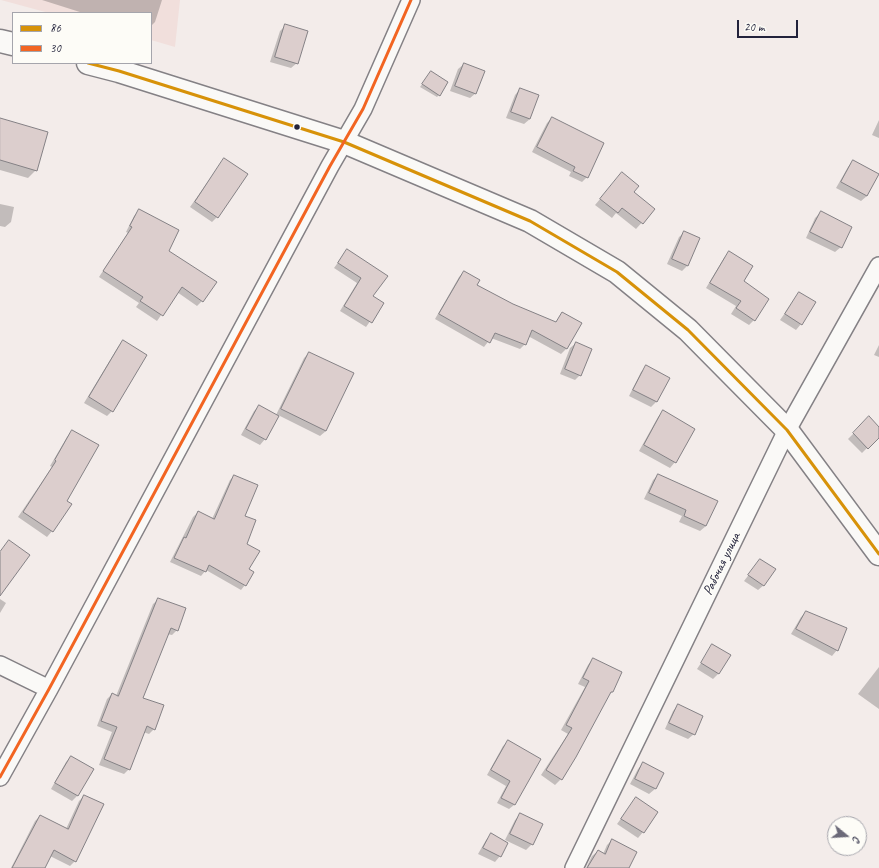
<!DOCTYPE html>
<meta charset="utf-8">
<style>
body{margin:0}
#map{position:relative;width:879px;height:868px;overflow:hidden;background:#f3ecea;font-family:Caveat,sans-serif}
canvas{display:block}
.legend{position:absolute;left:12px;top:12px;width:140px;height:52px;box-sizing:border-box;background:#fdfcf7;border:1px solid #a5a5ac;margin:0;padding:5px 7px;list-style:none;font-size:12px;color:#22223b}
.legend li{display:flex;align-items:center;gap:8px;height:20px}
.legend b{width:20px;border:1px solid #a5a5ac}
.north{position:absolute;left:827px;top:816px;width:40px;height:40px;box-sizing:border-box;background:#fdfcf7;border:1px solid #a5a5ac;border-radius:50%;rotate:108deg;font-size:11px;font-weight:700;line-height:16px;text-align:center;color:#22223b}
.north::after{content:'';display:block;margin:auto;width:14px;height:18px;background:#6b6978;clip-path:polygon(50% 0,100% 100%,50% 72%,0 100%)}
.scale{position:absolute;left:737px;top:20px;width:61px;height:18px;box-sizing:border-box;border:2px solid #22223b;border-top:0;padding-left:5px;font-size:12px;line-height:14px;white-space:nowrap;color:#22223b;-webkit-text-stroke:3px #fdfcf7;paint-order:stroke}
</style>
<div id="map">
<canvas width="879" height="868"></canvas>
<ul class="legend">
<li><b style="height:5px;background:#d79209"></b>86</li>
<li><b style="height:5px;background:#f26522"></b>30</li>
</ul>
<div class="north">С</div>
<div class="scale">20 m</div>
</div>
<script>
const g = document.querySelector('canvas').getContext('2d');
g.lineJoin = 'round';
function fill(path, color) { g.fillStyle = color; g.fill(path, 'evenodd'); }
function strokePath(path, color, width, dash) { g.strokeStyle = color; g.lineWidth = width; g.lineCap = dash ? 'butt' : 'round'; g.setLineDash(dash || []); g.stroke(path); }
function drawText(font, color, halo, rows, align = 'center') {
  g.font = font + ' Caveat,sans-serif'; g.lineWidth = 3; g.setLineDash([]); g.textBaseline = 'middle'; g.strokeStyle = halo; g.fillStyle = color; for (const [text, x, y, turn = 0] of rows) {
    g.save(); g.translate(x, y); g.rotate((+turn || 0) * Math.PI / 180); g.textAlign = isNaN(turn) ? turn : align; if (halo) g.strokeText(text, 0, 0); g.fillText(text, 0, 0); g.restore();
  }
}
fill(new Path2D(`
 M 1,0 L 180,0 L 175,47 L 151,40 L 151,13 L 49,13 Z`), '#f1dfdc');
fill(new Path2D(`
 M 42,0 L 162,0 L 155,22 L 151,26 L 151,13 L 83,13 Z
 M 286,25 L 297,63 L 291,68 L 270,62 L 280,31 Z
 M 464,64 L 476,93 L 470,98 L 450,91 L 458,69 Z
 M 431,72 L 439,95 L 437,97 L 420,87 Z
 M 520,89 L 538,96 L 530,119 L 524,124 L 506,118 L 515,95 Z
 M 552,118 L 587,177 L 582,182 L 569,176 L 571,172 L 532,152 L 547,123 Z
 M 0,119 L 36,170 L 28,178 L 0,170 Z
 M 879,120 L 879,138 L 872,135 Z
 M 224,159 L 217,217 L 212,222 L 190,207 Z
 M 853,161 L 878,175 L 867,196 L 861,201 L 836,188 L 848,167 Z
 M 622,173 L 633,192 L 654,209 L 636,229 L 616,213 L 612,218 L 595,205 Z
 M 0,204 L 14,207 L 11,222 L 5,227 L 0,226 Z
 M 139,211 L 202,301 L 197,306 L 177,292 L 157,321 L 136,307 L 139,303 L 99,277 L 128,233 L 126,232 L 134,216 Z
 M 821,212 L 841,247 L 835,252 L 806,238 L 815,218 Z
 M 685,232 L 699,239 L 687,266 L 682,271 L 667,264 L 679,237 Z
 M 347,250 L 372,297 L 383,303 L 366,327 L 340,311 L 357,283 L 334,268 Z
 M 729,253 L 754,320 L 749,325 L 731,314 L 736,306 L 706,288 L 724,258 Z
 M 464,272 L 476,285 L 513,305 L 555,323 L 562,313 L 580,323 L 566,349 L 561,354 L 528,336 L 525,344 L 520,349 L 491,338 L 484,347 L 435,319 L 459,277 Z
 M 799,293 L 801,324 L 796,330 L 780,320 Z
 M 123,341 L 112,411 L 107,416 L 84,403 L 118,347 Z
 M 576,343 L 580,375 L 575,380 L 560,374 L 570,348 Z
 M 879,345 L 879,357 L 874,355 Z
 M 309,353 L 326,431 L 320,436 L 278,415 L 265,439 L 260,445 L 241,435 L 254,411 L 259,406 L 276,415 L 304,358 Z
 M 647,367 L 668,378 L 656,402 L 651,407 L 629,396 L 641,372 Z
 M 663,412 L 675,462 L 670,468 L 639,451 L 658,417 Z
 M 869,418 L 879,428 L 879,436 L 862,453 L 848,439 Z
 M 72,431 L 66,501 L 52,531 L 47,537 L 18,517 L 52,467 L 50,466 L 67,437 Z
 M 658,475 L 716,501 L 706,526 L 700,531 L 679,522 L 682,516 L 644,499 L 653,480 Z
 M 234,476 L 243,516 L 248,570 L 245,585 L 241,590 L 206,570 L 201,576 L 170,562 L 193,517 L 198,512 L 212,519 L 230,480 Z
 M 760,560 L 764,585 L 758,590 L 744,581 Z
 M 0,599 L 6,603 L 0,613 Z
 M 159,599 L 177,630 L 172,635 L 167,634 L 142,699 L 154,729 L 149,734 L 143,732 L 129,769 L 124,774 L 99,765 L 112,732 L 97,726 L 107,699 L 112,694 L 116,696 L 153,604 Z
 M 806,612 L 837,650 L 832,656 L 791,634 L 801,617 Z
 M 713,645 L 719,673 L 713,679 L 697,669 Z
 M 593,659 L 612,692 L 607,696 L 561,779 L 555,785 L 541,775 L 568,734 L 561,730 L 585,687 L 578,684 L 588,665 Z
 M 879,667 L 879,709 L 858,694 Z
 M 678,705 L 694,734 L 688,739 L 665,729 L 673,711 Z
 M 508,742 L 539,759 L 514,805 L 509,809 L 497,803 L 506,786 L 487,775 L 503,746 Z
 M 71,757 L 92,769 L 77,796 L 72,801 L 51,789 L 66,762 Z
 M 643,763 L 663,773 L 655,789 L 649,794 L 630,784 L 638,769 Z
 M 84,796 L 75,861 L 70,866 L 50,856 L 44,868 L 11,868 L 35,821 L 40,816 L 66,829 L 79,801 Z
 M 636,798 L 643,832 L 638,838 L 617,824 Z
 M 521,814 L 542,825 L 532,844 L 526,850 L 505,840 L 515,820 Z
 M 491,835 L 500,856 L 495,862 L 478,854 L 486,840 Z
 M 612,840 L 627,868 L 586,868 L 592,856 L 598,851 L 603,854 L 607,845 Z`), '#0003');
const building = new Path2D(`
 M 285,24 L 308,31 L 298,64 L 275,57 Z
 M 464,63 L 485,71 L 476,94 L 455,86 Z
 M 431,71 L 448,82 L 440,96 L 422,84 Z
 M 520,88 L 539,95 L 530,119 L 511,112 Z
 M 552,117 L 604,143 L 588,178 L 573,171 L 575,167 L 537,147 Z
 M 0,118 L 48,132 L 37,171 L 0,160 Z
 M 224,158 L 248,174 L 218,218 L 195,202 Z
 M 853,160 L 879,174 L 867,196 L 841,182 Z
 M 622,172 L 639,186 L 634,192 L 655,209 L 643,224 L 622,208 L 618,213 L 600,199 Z
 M 139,209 L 179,230 L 169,251 L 217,282 L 203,302 L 182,287 L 163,316 L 140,301 L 143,297 L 103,271 L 132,227 L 130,226 Z
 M 821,211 L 852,227 L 842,248 L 810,232 Z
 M 684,231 L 700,238 L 688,266 L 672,259 Z
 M 347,249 L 388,276 L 373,296 L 384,303 L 372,323 L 344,306 L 361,278 L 338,263 Z
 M 729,251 L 753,266 L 744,281 L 769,299 L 755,321 L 736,308 L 741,301 L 710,283 Z
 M 464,271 L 480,280 L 477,285 L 513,304 L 556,322 L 562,312 L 582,323 L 567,349 L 532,330 L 526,345 L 495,333 L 490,343 L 439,314 Z
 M 799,292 L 816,302 L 802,325 L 785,314 Z
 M 123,340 L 147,355 L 113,412 L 89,397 Z
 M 576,342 L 592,349 L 581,376 L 565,369 Z
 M 309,352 L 354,373 L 326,431 L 281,409 Z
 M 646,365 L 670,378 L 657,402 L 633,390 Z
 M 259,405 L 279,416 L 266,440 L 246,429 Z
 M 663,410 L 695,429 L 676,463 L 644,445 Z
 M 869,416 L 879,427 L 879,438 L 868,449 L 853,433 Z
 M 72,430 L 99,445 L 67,501 L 72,504 L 53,532 L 23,512 L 56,461 L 55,460 Z
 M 658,474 L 718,501 L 706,526 L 684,516 L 686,510 L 649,493 Z
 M 234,475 L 258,485 L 245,516 L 256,520 L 247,544 L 260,551 L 249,569 L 254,572 L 246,586 L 209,565 L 206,572 L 174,558 L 184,537 L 186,538 L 198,511 L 214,519 Z
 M 9,540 L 30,555 L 0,596 L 0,552 Z
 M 760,559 L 776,569 L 764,586 L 748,575 Z
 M 158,598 L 186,608 L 178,631 L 171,628 L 143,698 L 164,705 L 155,730 L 147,726 L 130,770 L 104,759 L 117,727 L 101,721 L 112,693 L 118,696 Z
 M 806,611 L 847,628 L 838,651 L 796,629 Z
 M 712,644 L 731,655 L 719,674 L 701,663 Z
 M 593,658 L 622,672 L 613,692 L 611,692 L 576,757 L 562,780 L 546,770 L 572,728 L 566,725 L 589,681 L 583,678 Z
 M 678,704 L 703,716 L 695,735 L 669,723 Z
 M 508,740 L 541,759 L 515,805 L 501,798 L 510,781 L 491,770 Z
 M 71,756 L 94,769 L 78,796 L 55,783 Z
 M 643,762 L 664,773 L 656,789 L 635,779 Z
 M 84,795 L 104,804 L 76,862 L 54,850 L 45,868 L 12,868 L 40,815 L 68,829 Z
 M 636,797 L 658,812 L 644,833 L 621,819 Z
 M 520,813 L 543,824 L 533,845 L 510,834 Z
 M 491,833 L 508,843 L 501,857 L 483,848 Z
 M 612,839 L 637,852 L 629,868 L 587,868 L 598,850 L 605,854 Z`);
fill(building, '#dccecd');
strokePath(building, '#848185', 1);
const minor = new Path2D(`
 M 0,665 L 49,689
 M 0,777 L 49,689 L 330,166 L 363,109 L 411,0
 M 574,868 L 787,430 L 879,266`);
const primary = new Path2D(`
 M 0,41 L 13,44
 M 88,63 L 119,71 L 344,142 L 530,221 L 617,272 L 688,330 L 787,430 L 879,554`);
strokePath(minor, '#848185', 20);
strokePath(primary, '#848185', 25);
strokePath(minor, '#faf9f7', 17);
strokePath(primary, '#faf9f7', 22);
strokePath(new Path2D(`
 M 88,63 L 119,71 L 344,142 L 530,221 L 617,272 L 688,330 L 787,430 L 879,554`), '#d79209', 3);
strokePath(new Path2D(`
 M 0,777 L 49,689 L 330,166 L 363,109 L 411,0`), '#f26522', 3);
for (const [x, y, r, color] of [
 [297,127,3.5,"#22223b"]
]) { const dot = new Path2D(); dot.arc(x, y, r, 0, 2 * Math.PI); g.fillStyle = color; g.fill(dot); strokePath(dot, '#fdfcf7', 1.5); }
drawText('14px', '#22223b', '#fdfcf7', [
 ["Рабочая улица",722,564,-64]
]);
</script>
